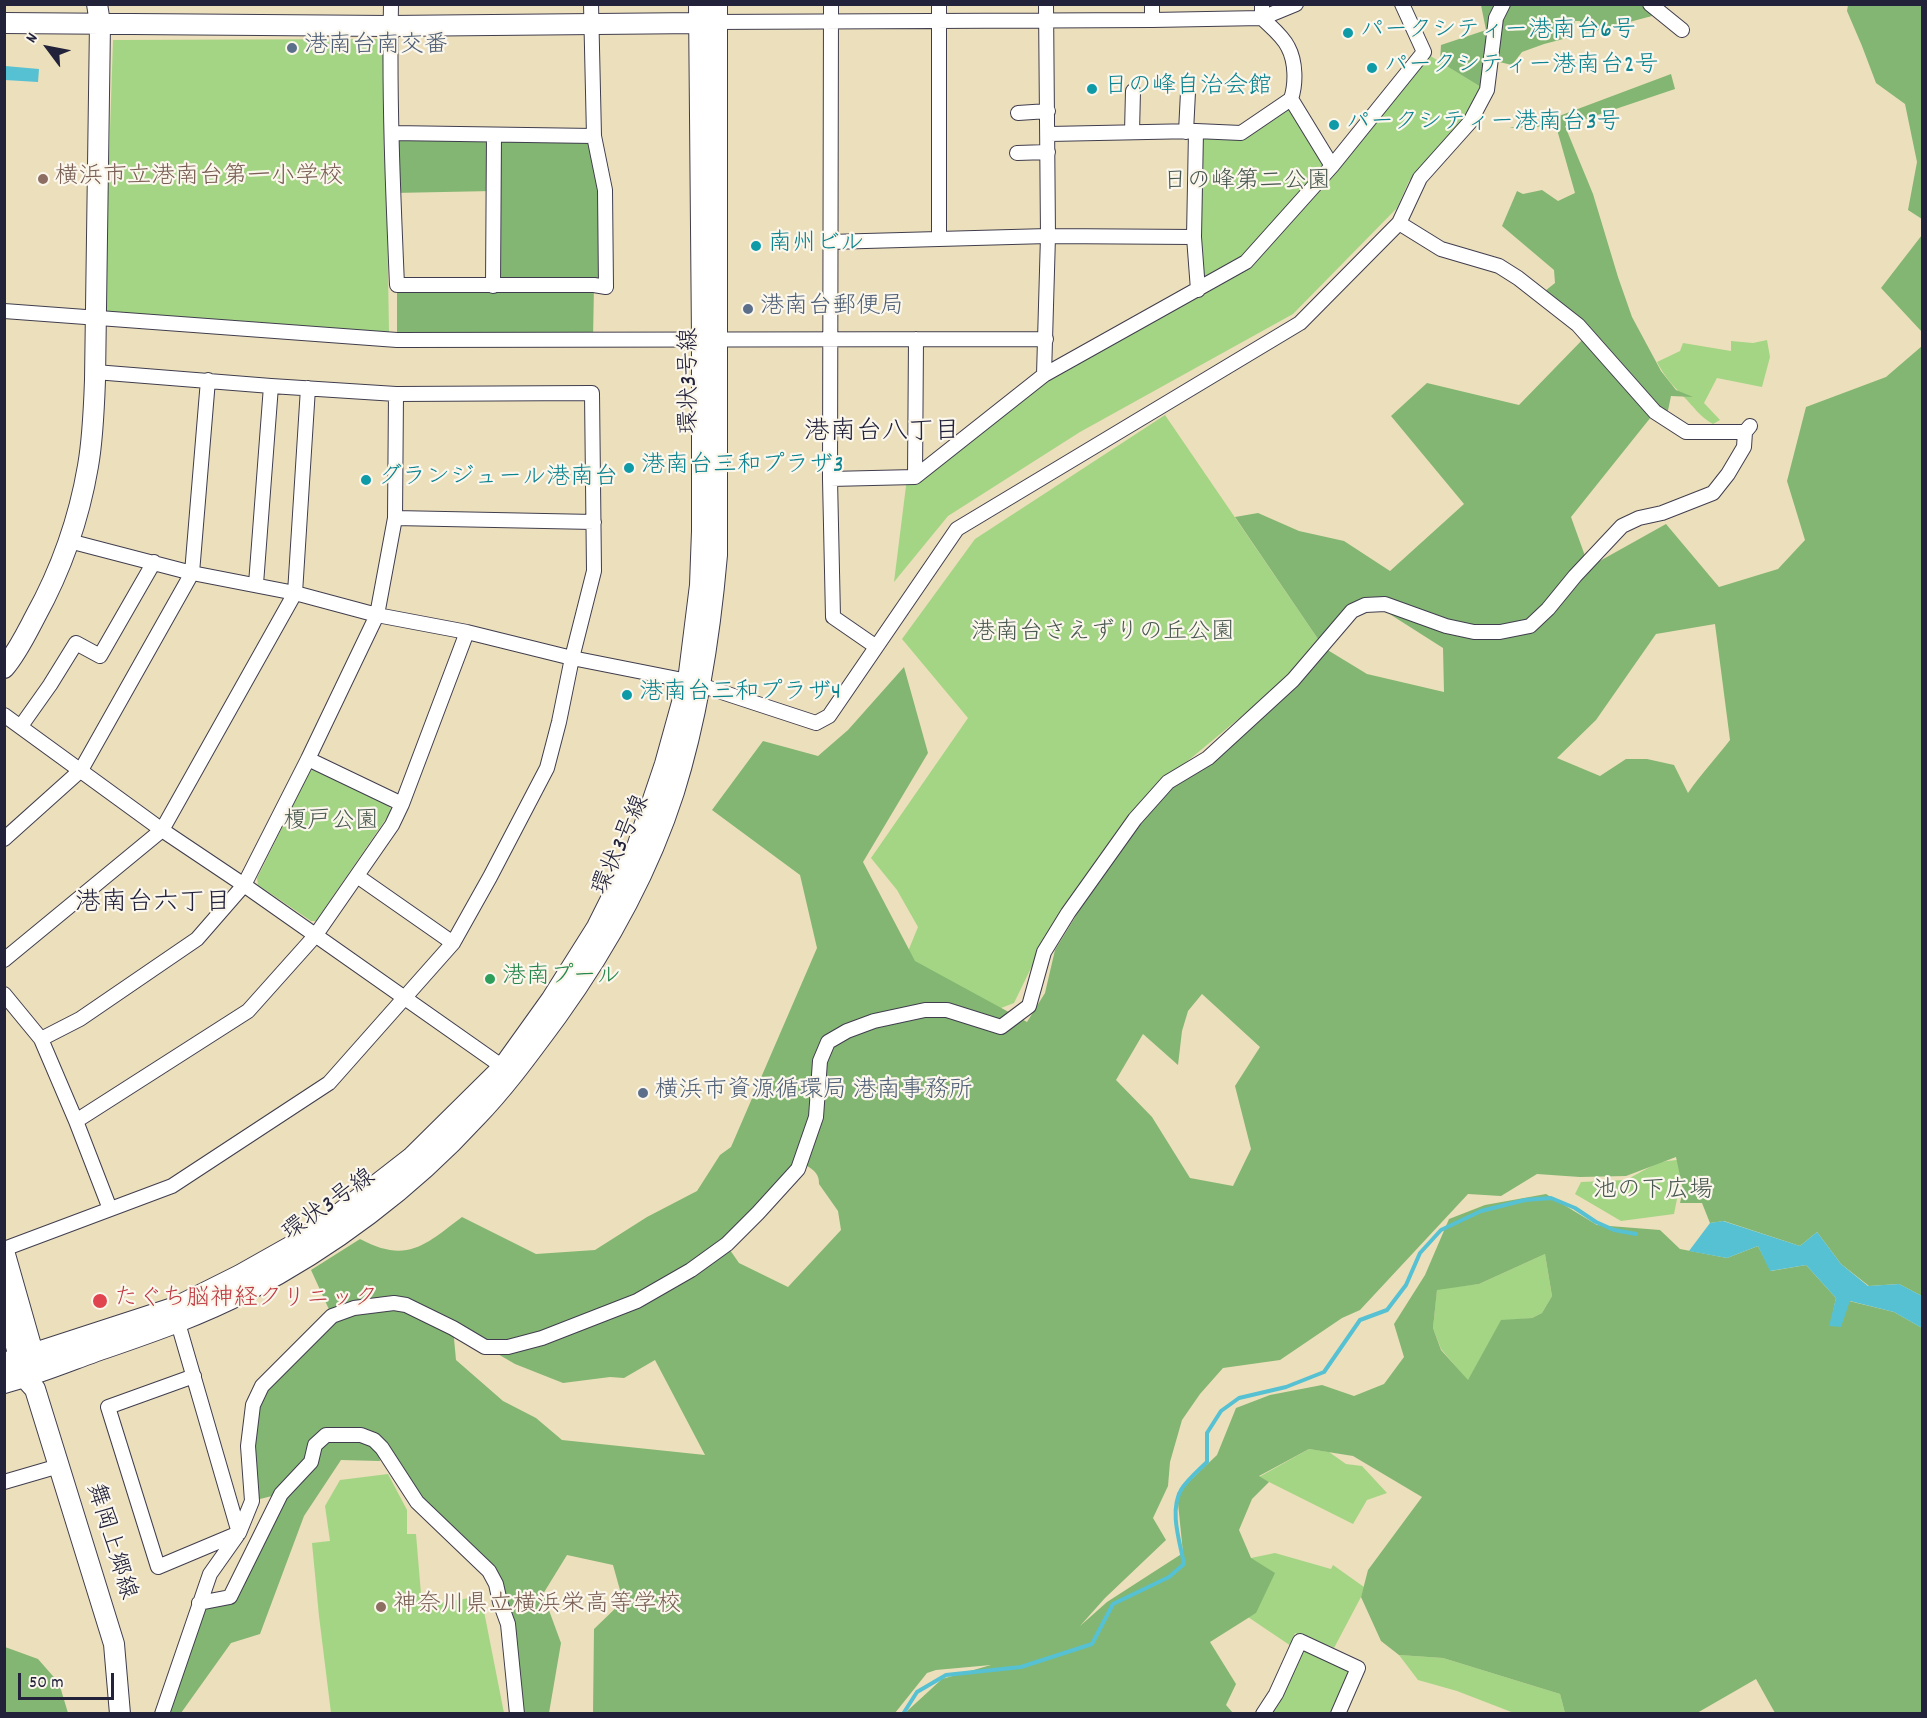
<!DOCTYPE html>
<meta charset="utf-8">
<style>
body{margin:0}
#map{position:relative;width:1927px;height:1718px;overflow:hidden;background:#ecdfbc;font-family:Dekko,sans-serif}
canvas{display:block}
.frame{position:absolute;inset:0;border:6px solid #22223b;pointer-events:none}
.north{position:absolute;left:18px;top:18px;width:60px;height:60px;-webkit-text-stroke:4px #fbf7ec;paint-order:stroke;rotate:302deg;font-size:16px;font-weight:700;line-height:24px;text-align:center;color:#22223b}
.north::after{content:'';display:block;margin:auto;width:21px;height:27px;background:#22223b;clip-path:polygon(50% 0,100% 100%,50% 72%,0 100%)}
.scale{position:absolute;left:18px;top:1673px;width:96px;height:27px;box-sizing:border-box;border:3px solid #22223b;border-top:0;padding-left:8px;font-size:18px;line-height:21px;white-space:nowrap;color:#22223b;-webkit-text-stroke:4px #fbf7ec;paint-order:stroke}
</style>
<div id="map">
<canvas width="1927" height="1718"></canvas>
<div class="frame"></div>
<div class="north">N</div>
<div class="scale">50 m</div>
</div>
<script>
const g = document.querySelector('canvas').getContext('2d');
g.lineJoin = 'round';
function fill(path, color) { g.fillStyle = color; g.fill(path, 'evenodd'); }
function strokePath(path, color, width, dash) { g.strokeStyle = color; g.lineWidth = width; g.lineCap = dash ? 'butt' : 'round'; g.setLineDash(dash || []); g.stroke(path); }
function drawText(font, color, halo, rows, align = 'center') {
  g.font = font + ' Dekko,"Klee One",sans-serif'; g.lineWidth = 4.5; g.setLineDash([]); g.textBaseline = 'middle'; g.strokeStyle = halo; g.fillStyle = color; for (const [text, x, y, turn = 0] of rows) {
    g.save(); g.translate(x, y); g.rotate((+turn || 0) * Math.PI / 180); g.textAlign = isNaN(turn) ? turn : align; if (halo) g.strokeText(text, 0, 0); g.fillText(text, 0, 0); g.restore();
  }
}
fill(new Path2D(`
 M 384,39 L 389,332 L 104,314 L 113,40 Z
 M 1424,52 L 1481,87 L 1470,122 L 1409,181 L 1397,208 L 1293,314 L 1080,432 L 948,516 L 894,582 L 907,478 L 1044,375 L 1198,290 L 1196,131 L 1241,133 L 1291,99 L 1332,166 Z
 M 1767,340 L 1770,357 L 1762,387 L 1717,378 L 1704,403 L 1720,420 L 1713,424 C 1700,417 1694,407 1684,397 C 1673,386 1664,376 1657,362 L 1680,351 L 1683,343 L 1731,351 L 1731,341 L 1753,343 Z
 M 1165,415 L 1318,639 L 1283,682 L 1167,778 L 1060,921 L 1031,968 L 1014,1003 L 988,1013 L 902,966 L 918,927 L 897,890 L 871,858 L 968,718 L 902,639 L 975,539 Z
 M 315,768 L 387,804 L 392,810 L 316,921 L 311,921 L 258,885 L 257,878 L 310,771 Z
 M 1685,1159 L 1674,1214 L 1621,1221 L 1575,1194 L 1581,1182 L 1626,1180 L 1659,1162 Z
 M 1545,1254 L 1552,1296 L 1542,1313 L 1532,1318 L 1501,1321 L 1468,1381 L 1441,1349 L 1433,1328 L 1437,1289 L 1479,1284 Z
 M 1309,1449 L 1329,1452 L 1346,1464 L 1362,1466 L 1387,1493 L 1367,1500 L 1353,1524 L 1259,1477 Z
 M 388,1474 L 407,1510 L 407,1534 L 416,1534 L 422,1606 L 481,1596 L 504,1713 L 331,1713 L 319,1616 L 312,1543 L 330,1541 L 325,1506 L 340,1480 Z
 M 1275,1553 L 1331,1569 L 1333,1565 L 1364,1587 L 1361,1597 L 1334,1648 L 1295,1633 L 1291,1646 L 1248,1617 L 1256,1613 L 1251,1558 Z
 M 1303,1650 L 1346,1669 L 1349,1675 L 1330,1713 L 1272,1714 L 1279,1704 Z
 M 1399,1655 L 1443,1658 L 1560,1694 L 1565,1713 L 1514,1713 L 1457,1691 L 1418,1680 Z`), '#a4d584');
fill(new Path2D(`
 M 1481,5 L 1649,5 L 1652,16 L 1584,34 L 1583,27 L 1580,21 L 1575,21 L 1571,37 L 1544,44 L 1522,52 L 1512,65 L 1491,60 L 1481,87 L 1440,62 L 1441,45 L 1486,30 Z
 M 1848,5 L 1922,5 L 1922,219 L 1908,210 L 1917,162 L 1905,104 L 1876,83 L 1862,46 L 1847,11 Z
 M 1671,74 L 1675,89 L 1565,126 L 1593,194 L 1618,277 L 1632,317 L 1661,371 L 1676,390 L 1693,397 L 1671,396 L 1666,420 L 1655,412 L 1571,517 L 1589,567 L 1666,524 L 1719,587 L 1778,569 L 1805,540 L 1787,481 L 1806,407 L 1886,377 L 1922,346 L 1922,1296 L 1899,1284 L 1869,1286 L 1841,1264 L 1817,1232 L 1800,1246 L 1724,1221 L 1710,1223 L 1702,1203 L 1680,1203 L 1683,1190 L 1676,1157 L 1626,1176 L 1580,1177 L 1537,1174 L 1501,1196 L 1468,1194 L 1360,1310 L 1342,1318 L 1280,1360 L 1223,1368 L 1200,1394 L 1182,1420 L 1170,1462 L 1168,1486 L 1153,1518 L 1166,1540 L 1105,1598 L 1080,1626 L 1107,1602 L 1183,1553 L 1177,1493 L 1217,1455 L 1236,1408 L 1270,1395 L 1322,1385 L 1354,1396 L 1384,1384 L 1404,1357 L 1394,1324 L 1425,1275 L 1449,1219 L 1485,1205 L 1546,1194 L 1597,1225 L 1660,1230 L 1680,1249 L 1727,1258 L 1758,1246 L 1771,1271 L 1806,1265 L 1836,1298 L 1830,1326 L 1849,1301 L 1894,1312 L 1922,1328 L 1922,1713 L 1775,1713 L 1756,1679 L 1697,1713 L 1565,1713 L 1560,1694 L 1443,1658 L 1399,1655 L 1381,1641 L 1361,1597 L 1368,1570 L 1422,1497 L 1353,1456 L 1309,1449 L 1259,1476 L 1269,1482 L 1252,1499 L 1239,1530 L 1251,1558 L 1275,1573 L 1256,1613 L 1210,1642 L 1236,1684 L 1226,1705 L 1233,1713 L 905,1713 L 942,1679 L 991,1665 L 936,1670 L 927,1673 L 895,1713 L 593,1713 L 594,1629 L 623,1601 L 613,1565 L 567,1555 L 543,1594 L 561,1643 L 549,1713 L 518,1713 L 512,1614 L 491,1574 L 461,1544 L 377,1445 L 380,1461 L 341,1460 L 304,1516 L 260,1634 L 231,1643 L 181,1713 L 162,1714 L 200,1600 L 230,1597 L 280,1494 L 252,1501 L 248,1446 L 262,1386 L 332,1316 L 311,1270 L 360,1239 C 407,1264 425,1245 462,1217 L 536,1254 L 595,1250 L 647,1217 L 697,1191 L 720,1155 L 731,1147 L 817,948 L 800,875 L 712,810 L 763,741 L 818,756 L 848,730 L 904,667 L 928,753 L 863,862 L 915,961 L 1027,1022 L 1045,993 L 1055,950 L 1135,819 L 1168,782 L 1208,758 L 1321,646 L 1367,674 L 1444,692 L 1443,648 L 1388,613 L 1385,604 L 1365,605 L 1330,635 L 1318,639 L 1235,517 L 1258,513 L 1299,531 L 1344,541 L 1390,571 L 1464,504 L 1391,416 L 1427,383 L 1519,405 L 1587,335 L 1540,295 L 1555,283 L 1554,270 L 1502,226 L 1517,191 L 1523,194 L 1542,190 L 1558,201 L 1575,193 L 1556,126 L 1509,128 L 1551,119 ZM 1715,624 L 1730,740 C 1716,758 1701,774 1688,793 L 1674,765 L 1647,759 L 1626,759 L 1600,776 L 1557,758 L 1596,720 L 1656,634 ZM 1202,994 L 1260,1047 L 1235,1086 L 1251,1149 L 1233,1186 L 1190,1178 L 1152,1117 L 1116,1080 L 1143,1034 L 1178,1065 L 1182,1031 L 1188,1011 ZM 798,1162 C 808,1166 820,1171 819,1184 L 838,1211 L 841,1230 L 788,1287 L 739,1263 L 723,1240 ZM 1545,1254 L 1552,1296 L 1542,1313 L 1532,1318 L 1501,1320 L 1468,1380 L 1441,1350 L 1433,1328 L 1437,1290 L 1479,1284 ZM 453,1328 L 515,1364 L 563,1383 L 610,1377 L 624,1378 L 655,1360 L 705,1455 L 562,1440 L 536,1418 L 503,1401 L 456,1360 Z
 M 392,133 L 594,136 L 605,190 L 606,287 L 594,285 L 593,339 L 397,340 L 397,285 L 493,285 L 493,191 L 393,193 Z
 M 1922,235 L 1922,332 L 1881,288 Z
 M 5,1647 L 38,1659 L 59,1683 L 68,1713 L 5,1713 Z`), '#83b672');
fill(new Path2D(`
 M 5,66 L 39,69 L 38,82 L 5,80 Z
 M 1723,1221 L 1800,1246 L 1817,1232 L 1841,1264 L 1868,1286 L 1899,1284 L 1922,1296 L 1922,1328 L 1894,1312 L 1850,1301 L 1841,1327 L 1829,1326 L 1836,1298 L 1806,1265 L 1770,1271 L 1758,1246 L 1727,1258 L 1689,1251 L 1710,1223 Z`), '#56c1d2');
strokePath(new Path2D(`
 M 903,1714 L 917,1692 L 946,1675 L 1021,1667 L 1092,1644 L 1113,1604 L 1169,1577 L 1184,1564 C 1180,1542 1169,1511 1181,1490 C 1187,1480 1199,1470 1207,1462 L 1207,1433 L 1221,1411 L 1239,1398 L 1286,1387 L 1324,1372 L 1360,1320 L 1387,1310 L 1406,1285 L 1420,1253 L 1441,1230 L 1481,1211 L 1525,1200 L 1551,1198 L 1575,1208 L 1596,1222 L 1614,1230 L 1636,1234`), '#56c1d2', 4);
const street = new Path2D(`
 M 391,4 C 389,98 393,192 397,285 L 594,285 L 606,287 L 605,190 L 594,136 L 591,4
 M 831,4 L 830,479 L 833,617 L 875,646
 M 939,4 L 939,239
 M 1046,4 L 1048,236 L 1044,375 L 1246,262 L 1332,166 L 1424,52 L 1402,4
 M 1262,4 L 1262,18 L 1296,4
 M 1650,4 L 1682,30
 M 1152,20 L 1152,4
 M 710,22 L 1152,20 L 1262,18 C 1270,26 1283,36 1288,47 C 1296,62 1296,84 1291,99 L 1332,166
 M 1018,113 L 1048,111
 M 1196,131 L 1194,237 L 1198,290
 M 1132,132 L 1133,91
 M 1186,132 L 1188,92
 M 392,133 L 594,136
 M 1049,134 L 1196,131 L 1241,133 L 1291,99
 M 1017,153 L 1048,152
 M 1399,223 L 1441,249 L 1499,266 L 1518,278 L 1578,325 L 1655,412 L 1686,432 L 1745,432
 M 829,242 L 1048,236 L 1194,237
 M 493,286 L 494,135
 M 4,311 L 397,340 L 1046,339
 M 95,372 L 271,386 L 396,394 L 395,518 L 594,522
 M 915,477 L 1044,375
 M 830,479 L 915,477 L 916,339
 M 69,541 L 192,573 L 295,593 L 377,615 L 467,632 L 572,658 L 688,681 L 816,723 L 829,716 L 957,529 L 1300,323 L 1399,223 L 1420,178 L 1470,122 L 1487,90 L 1496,18 L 1503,4
 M 256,584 L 271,386
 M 4,715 L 162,830 L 244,885 L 510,1072
 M 21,726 L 50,685 L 76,643 L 100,656 L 154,562
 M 308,759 L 402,804
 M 4,839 L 81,770 L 192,573 L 208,380
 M 357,876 L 453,943
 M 4,960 L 162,830 L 295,593 L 308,388
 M 4,994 L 41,1039 L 76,1121 L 110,1209
 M 41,1039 L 80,1019 L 197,939 L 244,885 L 308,759 L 377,615 L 395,518
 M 76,1121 L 248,1011 L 315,936 L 392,825 L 402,804 L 467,632
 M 4,1249 L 172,1186 L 329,1083 L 453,943 L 490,877 L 547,768 L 559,722 L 572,658 L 594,571 L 592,393 L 396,394
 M 194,1376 L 108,1407 L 158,1567 L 239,1533 L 252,1501 L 248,1446 L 253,1405 L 262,1386 L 332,1316 L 354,1308 L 394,1303 L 406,1305 L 453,1328 L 485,1347 L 508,1347 L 542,1338 L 637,1301 L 691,1270 L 727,1244 L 758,1213 L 798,1169 L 816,1117 L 820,1061 L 828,1042 L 847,1031 L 874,1021 L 925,1010 L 947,1010 L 1001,1027 L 1029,1006 L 1044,952 L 1068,913 L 1135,819 L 1168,782 L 1208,758 L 1293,680 L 1352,611 L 1365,605 L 1385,604 L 1446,626 L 1474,632 L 1500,632 L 1530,626 L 1548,609 L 1575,576 L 1622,526 L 1639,518 L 1662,513 L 1713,493 L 1728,474 L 1744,447 L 1745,432 L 1750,426
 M 4,1482 L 59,1466
 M 199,1603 L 230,1597 L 281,1494 L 311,1462 L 315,1445 L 326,1435 L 361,1435 L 374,1440 L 382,1448 L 417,1502 L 489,1571 L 496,1584 L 500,1602 L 508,1624 L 517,1714
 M 162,1714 L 210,1574 L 239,1533 L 178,1323 L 177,1315
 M 1263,1714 L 1276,1694 L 1300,1641 L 1358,1668 L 1338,1714`);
const secondary = new Path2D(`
 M 4,23 L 389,26 L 699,23
 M 4,668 C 17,653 26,634 35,617 C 61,570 79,519 88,466 C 93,438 94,408 95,380 L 100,23 L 97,4
 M 4,1251 L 37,1367
 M 4,1304 L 25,1378 L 35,1389 L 114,1644 L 120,1714
 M 4,1363 L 176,1307 L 240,1275 L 295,1244 L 330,1221 L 411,1158 L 503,1067 L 551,1000 L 597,927 L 637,847 L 665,764 L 688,681 L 700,585 L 702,531 L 702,339 L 699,4
 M 4,1383 C 35,1375 64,1363 94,1352 C 146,1334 197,1317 247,1291 C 331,1248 412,1187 476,1117 C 506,1086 531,1051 557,1016 C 606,948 648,873 674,792 C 698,715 710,636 717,555 L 717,4`);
strokePath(street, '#403e4e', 16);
strokePath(secondary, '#403e4e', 22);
strokePath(street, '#fff', 14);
strokePath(secondary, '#fff', 20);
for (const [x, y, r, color] of [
 [1348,33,6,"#0f9aa8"],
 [292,48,6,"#5c6f8a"],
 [1372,68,6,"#0f9aa8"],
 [1092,89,6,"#0f9aa8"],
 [1334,125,6,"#0f9aa8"],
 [43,179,6,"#8d6e63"],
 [756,246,6,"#0f9aa8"],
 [748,309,6,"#5c6f8a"],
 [629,468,6,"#0f9aa8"],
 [366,480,6,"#0f9aa8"],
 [627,695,6,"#0f9aa8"],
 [490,979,6,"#2e9e5b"],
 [643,1093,6,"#5c6f8a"],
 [100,1301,8,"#e0444e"],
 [381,1607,6,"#8d6e63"]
]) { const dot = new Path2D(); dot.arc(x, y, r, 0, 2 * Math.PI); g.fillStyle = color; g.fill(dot); strokePath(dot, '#fbf7ec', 2); }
drawText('24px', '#0d838f', '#fbf7ec', [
 ["パークシティー港南台6号",1360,33],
 ["パークシティー港南台2号",1384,68],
 ["日の峰自治会館",1104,89],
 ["パークシティー港南台3号",1346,125],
 ["南州ビル",768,246],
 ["港南台三和プラザ3",641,468],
 ["グランジュール港南台",378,480],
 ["港南台三和プラザ4",639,695]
], 'left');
drawText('24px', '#4e5e75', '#fbf7ec', [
 ["港南台南交番",304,48],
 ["港南台郵便局",760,309],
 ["横浜市資源循環局 港南事務所",655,1093]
], 'left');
drawText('24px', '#785e54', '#fbf7ec', [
 ["横浜市立港南台第一小学校",55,179],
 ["神奈川県立横浜栄高等学校",393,1607]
], 'left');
drawText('24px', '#495851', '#fbf7ec', [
 ["日の峰第二公園",1247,184],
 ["港南台さえずりの丘公園",1103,635],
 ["榎戸公園",331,824],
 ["池の下広場",1653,1193]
]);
drawText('24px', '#22223b', '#fbf7ec', [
 ["環状3号線",692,381,-90],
 ["環状3号線",623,846,-66],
 ["環状3号線",330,1207,-35],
 ["舞岡上郷線",109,1542,73]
]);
drawText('24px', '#27864d', '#fbf7ec', [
 ["港南プール",502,979]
], 'left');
drawText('24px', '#be3a42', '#fbf7ec', [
 ["たぐち脳神経クリニック",114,1301]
], 'left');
drawText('26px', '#22223b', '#fbf7ec', [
 ["港南台八丁目",882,434],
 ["港南台六丁目",153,905]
]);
</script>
